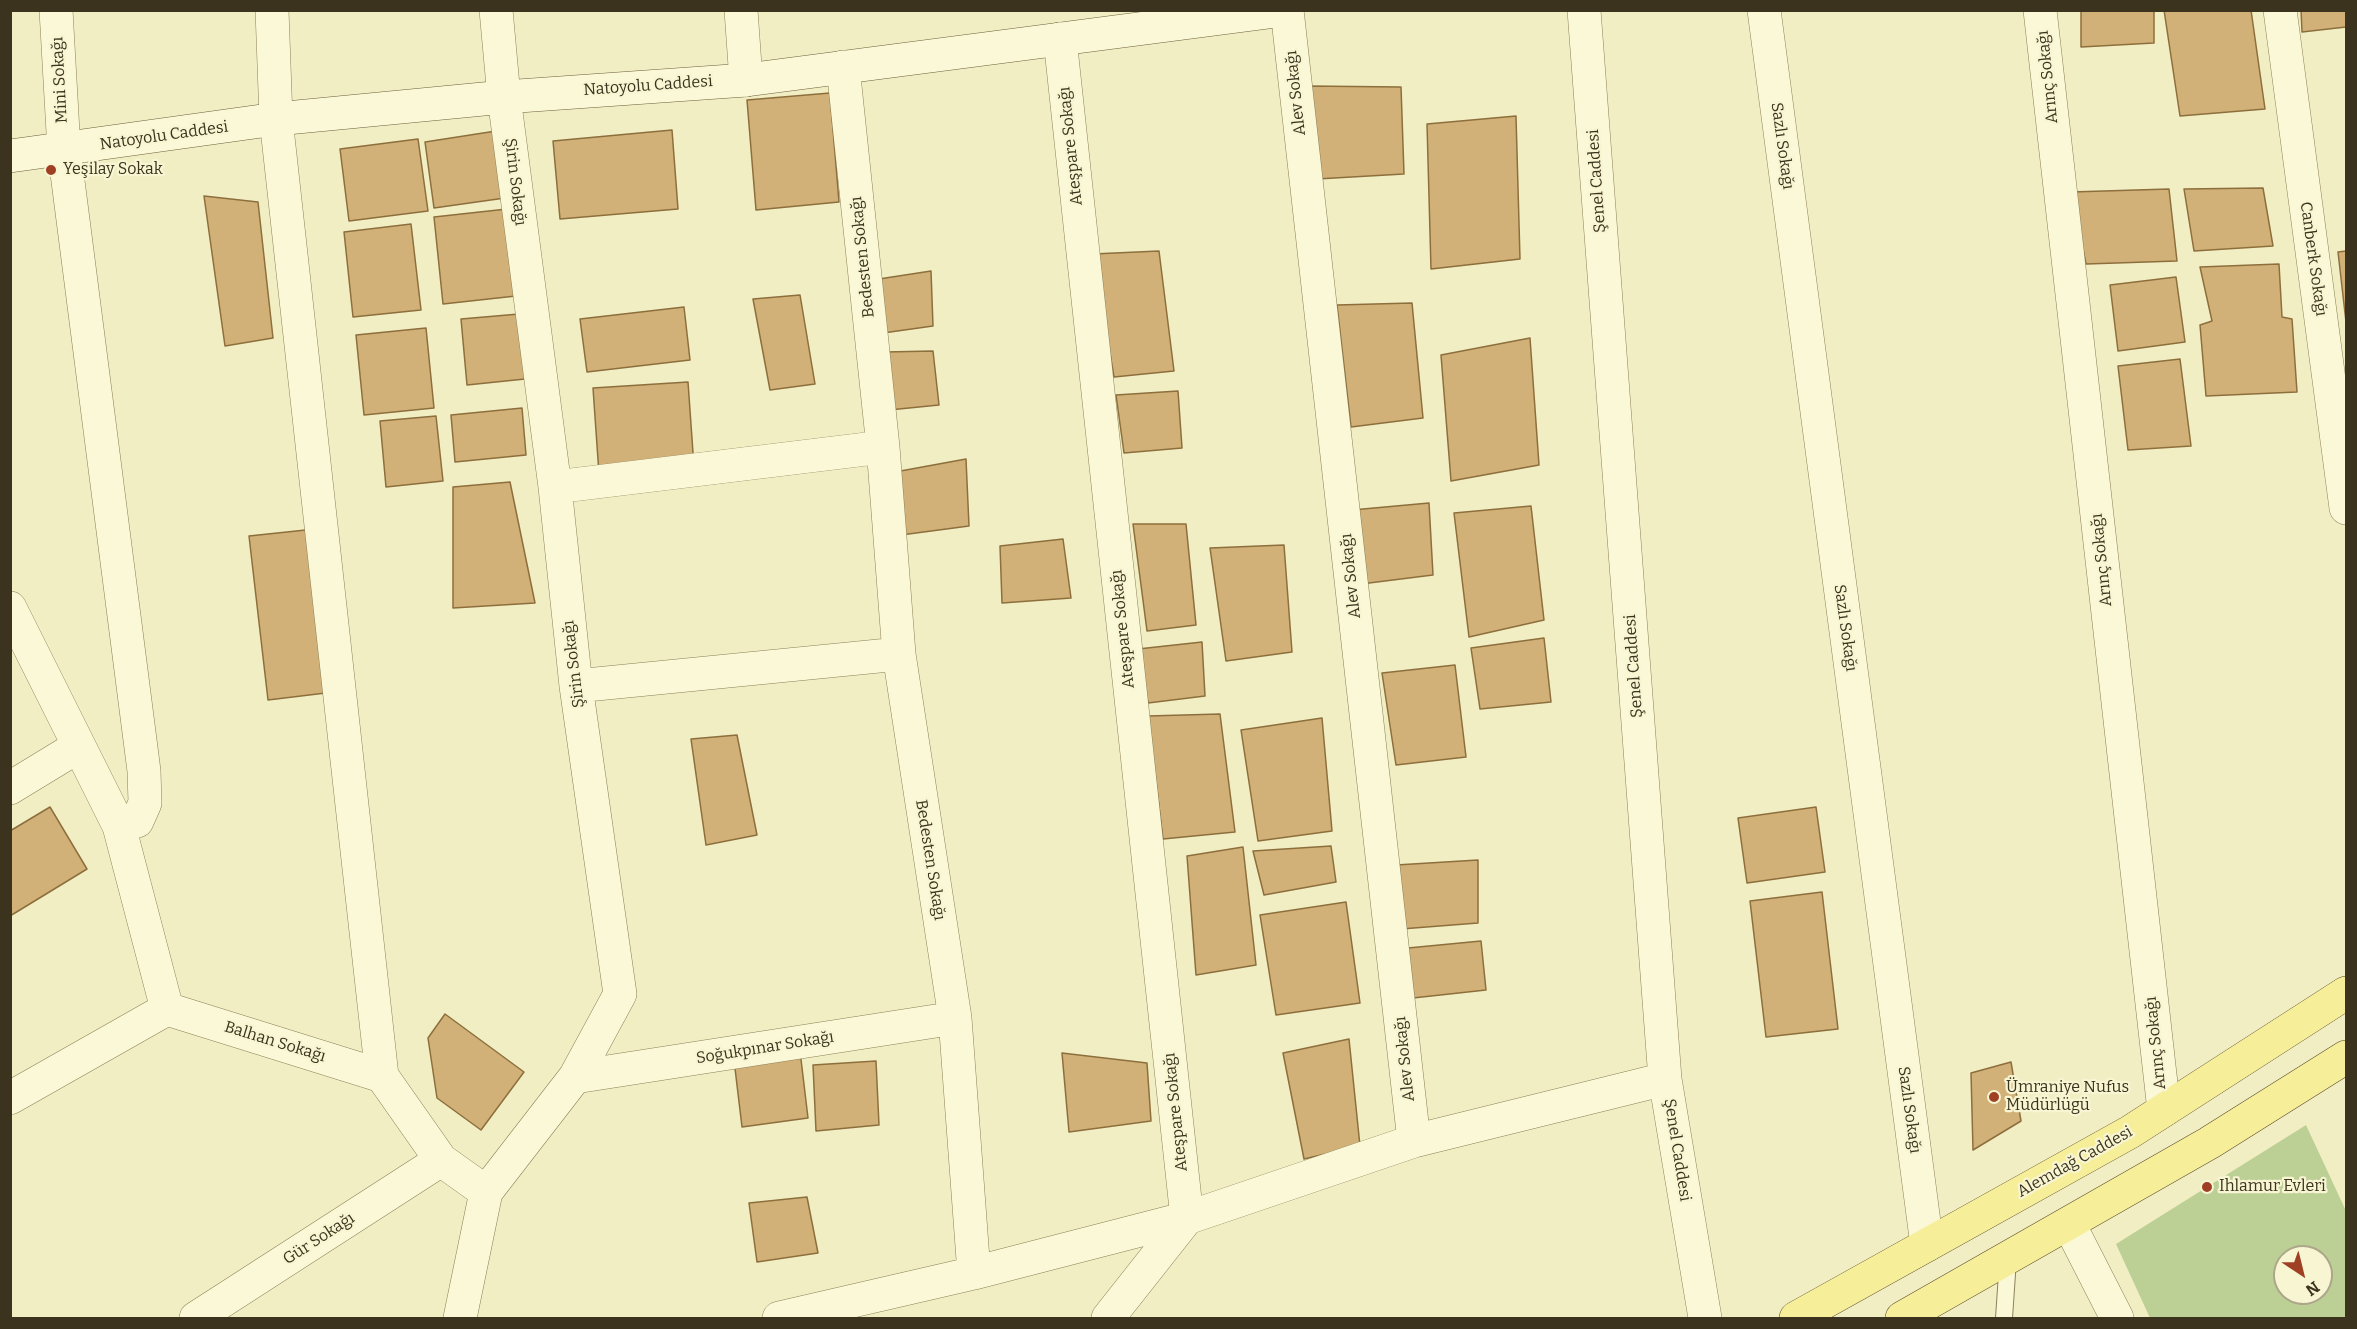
<!DOCTYPE html>
<meta charset="utf-8">
<style>
body{margin:0}
#map{position:relative;width:2357px;height:1329px;overflow:hidden;background:#f1eec3;font-family:Bitter,serif}
canvas{display:block}
.frame{position:absolute;inset:0;border:12px solid #3b331d;pointer-events:none}
.north{position:absolute;left:2273px;top:1245px;width:60px;height:60px;box-sizing:border-box;background:#f8f5d3;border:2px solid #aca78a;border-radius:50%;rotate:145deg;font-size:16px;font-weight:700;line-height:24px;text-align:center;color:#3b331d}
.north::after{content:'';display:block;margin:auto;width:21px;height:27px;background:#9f4025;clip-path:polygon(50% 0,100% 100%,50% 72%,0 100%)}
</style>
<div id="map">
<canvas width="2357" height="1329"></canvas>
<div class="frame"></div>
<div class="north">N</div>
</div>
<script>
const g = document.querySelector('canvas').getContext('2d');
g.lineJoin = 'round';
function fill(path, color) { g.fillStyle = color; g.fill(path, 'evenodd'); }
function strokePath(path, color, width, dash) { g.strokeStyle = color; g.lineWidth = width; g.lineCap = dash ? 'butt' : 'round'; g.setLineDash(dash || []); g.stroke(path); }
function drawText(font, color, halo, rows, align = 'center') {
  g.font = font + ' Bitter,serif'; g.lineWidth = 4.5; g.setLineDash([]); g.textBaseline = 'middle'; g.strokeStyle = halo; g.fillStyle = color; for (const [text, x, y, turn = 0] of rows) {
    g.save(); g.translate(x, y); g.rotate((+turn || 0) * Math.PI / 180); g.textAlign = isNaN(turn) ? turn : align; if (halo) g.strokeText(text, 0, 0); g.fillText(text, 0, 0); g.restore();
  }
}
fill(new Path2D(`
 M 2306,1125 L 2346,1211 L 2346,1318 L 2150,1318 L 2116,1244 ZM 2285,1257 L 2321,1257 L 2321,1293 L 2285,1293 Z`), '#bcd096');
const building = new Path2D(`
 M 2081,10 L 2154,10 L 2154,43 L 2081,47 Z
 M 2164,10 L 2251,10 L 2265,109 L 2180,116 Z
 M 2301,10 L 2346,10 L 2346,27 L 2302,32 Z
 M 1307,86 L 1401,87 L 1404,174 L 1317,179 Z
 M 830,93 L 839,202 L 756,210 L 747,100 Z
 M 1516,116 L 1520,259 L 1431,269 L 1427,124 Z
 M 672,130 L 678,209 L 560,219 L 553,141 Z
 M 496,131 L 505,198 L 434,208 L 425,142 Z
 M 418,139 L 428,211 L 349,221 L 340,149 Z
 M 2263,188 L 2273,246 L 2194,251 L 2184,189 Z
 M 2169,189 L 2177,261 L 2086,264 L 2071,192 Z
 M 204,196 L 258,202 L 273,338 L 225,346 Z
 M 516,208 L 525,295 L 443,304 L 434,217 Z
 M 411,224 L 421,310 L 353,317 L 344,232 Z
 M 1159,251 L 1174,371 L 1114,377 L 1093,254 Z
 M 2346,251 L 2346,322 L 2338,252 Z
 M 2279,264 L 2282,317 L 2292,319 L 2297,392 L 2206,396 L 2200,325 L 2212,321 L 2200,267 Z
 M 931,271 L 933,326 L 883,333 L 879,279 Z
 M 2176,277 L 2185,342 L 2118,351 L 2110,285 Z
 M 800,295 L 815,384 L 770,390 L 753,299 Z
 M 1412,303 L 1423,418 L 1351,427 L 1337,305 Z
 M 684,307 L 690,360 L 587,372 L 580,319 Z
 M 519,314 L 525,379 L 467,385 L 461,319 Z
 M 426,328 L 434,408 L 364,415 L 356,335 Z
 M 1530,338 L 1539,465 L 1451,481 L 1441,355 Z
 M 933,351 L 939,405 L 889,410 L 885,352 Z
 M 2180,359 L 2191,446 L 2128,450 L 2118,366 Z
 M 688,382 L 694,467 L 599,474 L 593,388 Z
 M 1178,391 L 1182,448 L 1124,453 L 1116,395 Z
 M 522,408 L 526,455 L 455,462 L 451,415 Z
 M 436,416 L 443,481 L 386,487 L 380,421 Z
 M 966,459 L 969,526 L 901,535 L 895,472 Z
 M 510,482 L 535,603 L 453,608 L 453,487 Z
 M 1429,503 L 1433,575 L 1361,584 L 1352,510 Z
 M 1531,506 L 1544,620 L 1469,637 L 1454,513 Z
 M 1133,524 L 1186,524 L 1196,625 L 1147,631 Z
 M 315,529 L 334,692 L 268,700 L 249,536 Z
 M 1063,539 L 1071,598 L 1002,603 L 1000,546 Z
 M 1284,545 L 1292,652 L 1226,661 L 1210,548 Z
 M 1544,638 L 1551,702 L 1480,709 L 1471,648 Z
 M 1202,642 L 1205,696 L 1148,703 L 1138,649 Z
 M 1455,665 L 1466,757 L 1396,765 L 1382,673 Z
 M 1220,714 L 1235,832 L 1163,839 L 1148,716 Z
 M 1322,718 L 1332,831 L 1258,841 L 1241,730 Z
 M 737,735 L 757,835 L 706,845 L 691,739 Z
 M 50,807 L 87,869 L 10,916 L 10,831 Z
 M 1816,807 L 1825,872 L 1747,883 L 1738,818 Z
 M 1331,846 L 1336,882 L 1264,895 L 1253,851 Z
 M 1243,847 L 1256,965 L 1196,975 L 1187,856 Z
 M 1478,860 L 1478,923 L 1401,929 L 1396,865 Z
 M 1822,892 L 1838,1029 L 1766,1037 L 1750,901 Z
 M 1346,902 L 1360,1003 L 1276,1015 L 1260,915 Z
 M 1481,941 L 1486,990 L 1413,998 L 1408,948 Z
 M 445,1014 L 524,1072 L 481,1130 L 437,1098 L 428,1038 Z
 M 1349,1039 L 1360,1146 L 1304,1159 L 1283,1053 Z
 M 800,1051 L 808,1118 L 742,1127 L 734,1060 Z
 M 1062,1053 L 1147,1063 L 1151,1121 L 1069,1132 Z
 M 876,1061 L 879,1125 L 816,1131 L 813,1065 Z
 M 2011,1062 L 2021,1121 L 1973,1150 L 1971,1073 Z
 M 807,1197 L 818,1253 L 757,1262 L 749,1203 Z`);
fill(building, '#d1b177');
strokePath(building, '#8d6f3d', 1.5);
const lane = new Path2D(`
 M 2004,1318 L 2008,1259`);
const street = new Path2D(`
 M 272,10 L 276,119 L 382,1076 L 441,1160 L 486,1192 L 460,1318
 M 741,10 L 746,80
 M 1287,10 L 1414,1141
 M 1584,10 L 1665,1079 L 1705,1318
 M 1764,10 L 1927,1245
 M 2040,10 L 2164,1110
 M 2280,10 L 2346,508
 M 1060,39 L 1187,1218 L 1108,1318
 M 843,67 L 883,447 L 899,654 L 955,1018 L 974,1273
 M 555,487 L 883,447
 M 10,608 L 79,746
 M 576,686 L 899,654
 M 10,788 L 79,746 L 119,826
 M 167,1009 L 382,1076
 M 575,1077 L 955,1018
 M 10,1098 L 167,1009 L 119,826 L 137,821 L 145,803 L 144,771 L 64,150 L 56,10
 M 486,1192 L 575,1077 L 620,994 L 576,686 L 555,487 L 504,97 L 496,10
 M 2069,1224 L 2117,1318
 M 196,1318 L 441,1160
 M 779,1318 L 974,1273 L 1187,1218 L 1414,1141 L 1665,1079`);
const secondary = new Path2D(`
 M 10,156 L 276,119 L 504,97 L 746,80 L 1284,10`);
const primary = new Path2D(`
 M 1796,1318 L 2130,1132 L 2346,993
 M 1902,1318 L 2209,1143 L 2346,1057`);
strokePath(lane, '#8c8058', 18);
strokePath(street, '#8c8058', 34);
strokePath(secondary, '#6e603c', 34);
strokePath(primary, '#5a4c2d', 34);
strokePath(lane, '#fbf8d7', 16);
strokePath(street, '#fbf8d7', 33);
strokePath(secondary, '#fbf8d7', 33);
strokePath(primary, '#f6ee99', 33);
for (const [x, y, r, color] of [
 [51,170,6,"#9f4025"],
 [1994,1097,6,"#9f4025"],
 [2207,1187,6,"#9f4025"]
]) { const dot = new Path2D(); dot.arc(x, y, r, 0, 2 * Math.PI); g.fillStyle = color; g.fill(dot); strokePath(dot, '#f8f5d3', 2); }
drawText('16px', '#3b331d', '#f8f5d3', [
 ["Arınç Sokağı",2048,77,-96],
 ["Mini Sokağı",60,80,-93],
 ["Natoyolu Caddesi",648,86,-4],
 ["Alev Sokağı",1296,93,-96],
 ["Natoyolu Caddesi",164,136,-8],
 ["Ateşpare Sokağı",1071,146,-96],
 ["Sazlı Sokağı",1782,146,82],
 ["Şenel Caddesi",1597,181,-94],
 ["Şirin Sokağı",515,182,83],
 ["Bedesten Sokağı",863,257,-96],
 ["Canberk Sokağı",2313,259,82],
 ["Arınç Sokağı",2102,560,-96],
 ["Alev Sokağı",1351,576,-96],
 ["Sazlı Sokağı",1845,628,82],
 ["Ateşpare Sokağı",1123,629,-96],
 ["Şirin Sokağı",574,664,-97],
 ["Şenel Caddesi",1634,666,-94],
 ["Bedesten Sokağı",930,860,81],
 ["Balhan Sokağı",275,1042,17],
 ["Arınç Sokağı",2156,1043,-96],
 ["Soğukpınar Sokağı",765,1048,-9],
 ["Alev Sokağı",1405,1059,-96],
 ["Sazlı Sokağı",1909,1110,82],
 ["Ateşpare Sokağı",1176,1112,-96],
 ["Şenel Caddesi",1677,1150,81],
 ["Alemdağ Caddesi",2075,1162,-29],
 ["Gür Sokağı",319,1239,-33]
]);
drawText('16px', '#3b331d', '#f8f5d3', [
 ["Yeşilay Sokak",63,170],
 ["Ümraniye Nufus",2006,1088],
 ["Müdürlügü",2006,1106],
 ["Ihlamur Evleri",2219,1187]
], 'left');
</script>
